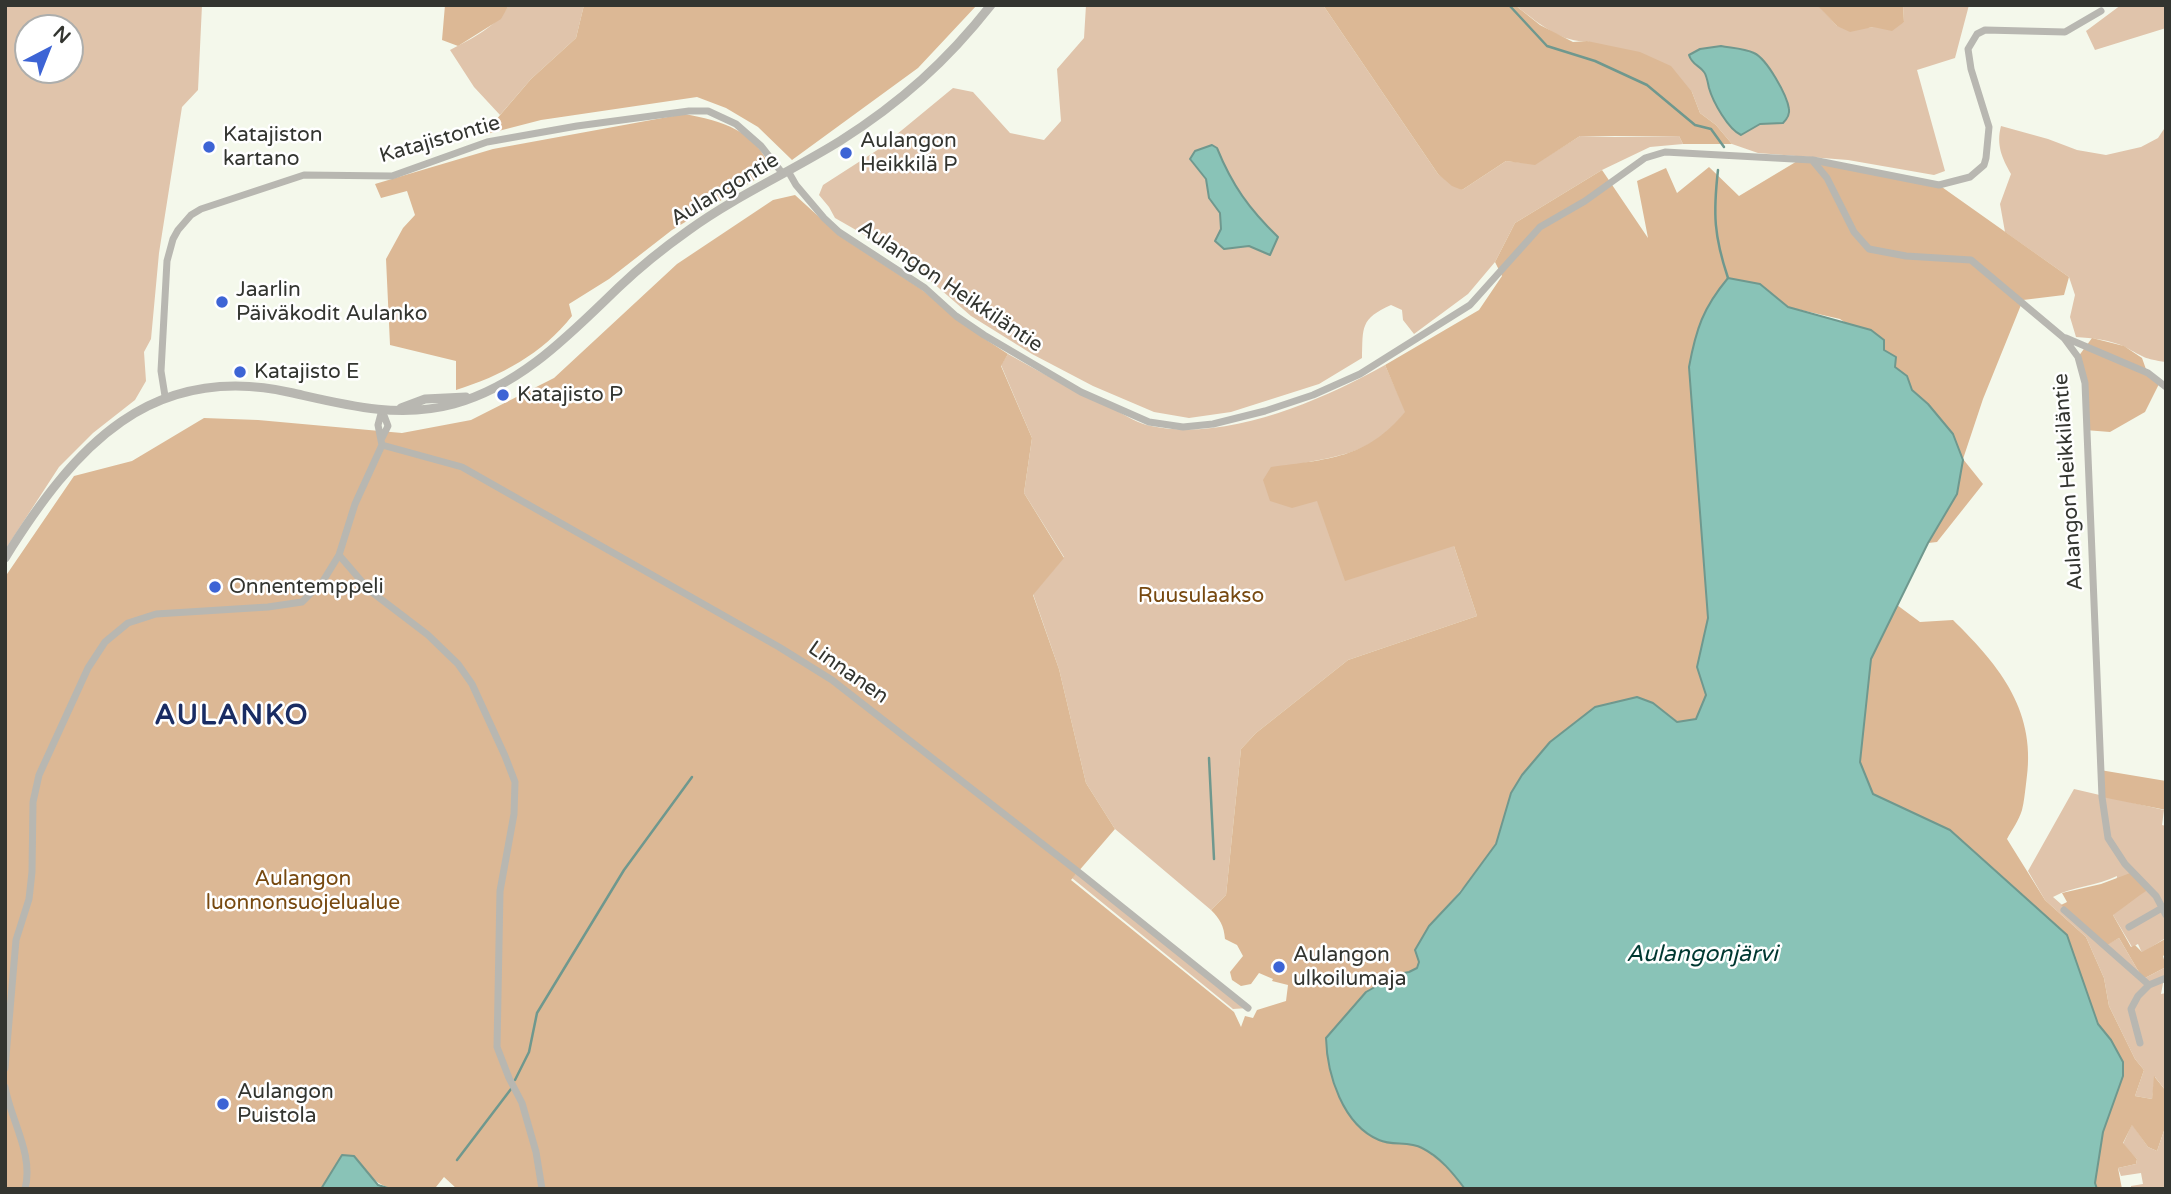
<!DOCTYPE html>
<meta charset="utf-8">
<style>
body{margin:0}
#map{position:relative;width:2171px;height:1194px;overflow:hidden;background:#f4f8eb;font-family:"Varela Round",sans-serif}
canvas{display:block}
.frame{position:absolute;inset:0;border:7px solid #333530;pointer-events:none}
.north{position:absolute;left:14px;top:14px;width:70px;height:70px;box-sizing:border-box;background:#fff;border:2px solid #adaeac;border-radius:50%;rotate:42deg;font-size:19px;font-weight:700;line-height:28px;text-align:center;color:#333530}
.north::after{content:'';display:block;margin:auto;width:24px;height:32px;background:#3d64d5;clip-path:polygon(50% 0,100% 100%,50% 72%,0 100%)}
</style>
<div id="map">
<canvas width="2171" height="1194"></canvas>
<div class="frame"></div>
<div class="north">N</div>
</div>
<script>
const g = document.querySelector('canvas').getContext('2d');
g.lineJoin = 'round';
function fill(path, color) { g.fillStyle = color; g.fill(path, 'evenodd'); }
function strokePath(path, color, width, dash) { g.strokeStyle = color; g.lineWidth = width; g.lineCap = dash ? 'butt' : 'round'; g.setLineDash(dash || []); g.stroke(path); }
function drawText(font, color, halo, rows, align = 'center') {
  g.font = font + ' "Varela Round",sans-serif'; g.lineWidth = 5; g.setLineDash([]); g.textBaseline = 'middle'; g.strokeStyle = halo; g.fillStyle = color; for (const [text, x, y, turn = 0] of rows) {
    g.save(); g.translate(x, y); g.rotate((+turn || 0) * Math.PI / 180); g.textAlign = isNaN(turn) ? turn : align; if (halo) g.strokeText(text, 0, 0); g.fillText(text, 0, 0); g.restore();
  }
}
fill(new Path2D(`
 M 5,5 L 202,5 L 198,90 L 182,107 L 159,253 L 151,339 L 144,352 L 146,381 L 135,400 L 93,433 L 59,467 L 5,550 ZM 28,28 L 70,28 L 70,70 L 28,70 Z
 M 509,5 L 584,5 L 576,38 L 531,79 L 500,115 L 474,87 L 450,50 C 473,38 496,27 509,5 Z
 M 1086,5 L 1323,5 L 1438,174 L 1462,190 L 1506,161 L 1535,164 L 1580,136 L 1615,137 L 1679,136 L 1683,144 L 1650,147 L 1602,170 L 1515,223 L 1495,262 L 1468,294 L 1414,334 L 1403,320 L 1402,310 L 1391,305 C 1360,319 1363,327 1362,358 L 1319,384 L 1231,412 L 1189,418 L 1154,412 L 1093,386 L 1032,354 L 971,316 L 932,282 L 891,250 L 835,218 L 829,207 L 819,195 L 823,185 L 879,149 L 953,88 L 973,92 L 1010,133 L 1044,140 L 1061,121 L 1057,69 L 1084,38 ZM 1217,148 C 1232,186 1248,208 1277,237 L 1250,246 L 1240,247 L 1221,229 L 1220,213 L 1209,198 L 1206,179 L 1190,160 Z
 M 1515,5 L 1815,5 L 1821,8 L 1837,26 L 1867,28 L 1904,22 L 1903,5 L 1969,5 L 1955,58 L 1917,70 L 1945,171 L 1934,175 L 1848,160 L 1758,153 L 1732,144 L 1716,125 L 1700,113 L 1692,92 L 1587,41 C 1560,43 1536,21 1515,5 Z
 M 2121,5 L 2166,5 L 2166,28 L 2095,50 L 2086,31 Z
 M 2001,126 L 2048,139 L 2077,150 L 2106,155 L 2141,147 L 2158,138 L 2166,126 L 2166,362 C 2144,359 2144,357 2125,347 C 2111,340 2092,338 2076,337 L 2070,317 L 2075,295 L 2069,277 L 2005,232 L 2000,204 L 2011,174 C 2002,158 1996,145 2001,126 Z
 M 1008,354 C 1044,374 1079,394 1117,411 C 1127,416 1139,424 1151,426 C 1225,442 1321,401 1385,365 L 1406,412 C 1374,450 1351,454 1304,463 L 1454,546 L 1477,616 L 1348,660 L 1256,733 L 1241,749 L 1226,895 L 1211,910 L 1115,829 L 1086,783 L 1059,669 L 1033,594 L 1064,557 L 1024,493 L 1032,438 L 1001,365 Z
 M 2074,789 L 2164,810 L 2162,825 L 2166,826 L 2166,940 L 2164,939 L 2142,953 L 2138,944 L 2132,947 L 2113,915 L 2117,876 C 2097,886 2073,886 2053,897 L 2107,944 L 2119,938 L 2143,979 L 2166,967 L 2161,994 L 2166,993 L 2166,1091 L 2155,1077 L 2152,1099 L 2135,1096 L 2144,1070 L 2135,1059 L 2109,1006 L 2104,978 L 2086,937 L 2045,900 L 2028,871 Z
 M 1078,872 L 1248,1008 L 1233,1009 L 1072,878 Z
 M 2132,1124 L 2148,1147 L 2157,1151 L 2166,1125 L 2166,1189 L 2131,1189 L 2131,1186 L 2143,1184 L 2141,1173 L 2121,1176 L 2118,1168 L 2136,1164 L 2137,1159 L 2123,1144 Z`), '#e0c4ab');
fill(new Path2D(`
 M 445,5 L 509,5 L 501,19 L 458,46 L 442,40 Z
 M 584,5 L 977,5 L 918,68 L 792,160 L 758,127 L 726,108 L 697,97 L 541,120 L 483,135 L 531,79 L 576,38 Z
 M 1323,5 L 1515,5 L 1540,25 L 1573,42 L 1587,41 L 1640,52 L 1671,66 L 1692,92 L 1700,113 L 1716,125 L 1732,144 L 1683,144 L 1679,136 L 1580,136 L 1535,165 L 1506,161 L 1462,190 L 1452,186 L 1438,174 Z
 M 1816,5 L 1903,5 L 1904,22 L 1892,31 L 1873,27 L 1850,32 L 1837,26 L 1821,9 Z
 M 684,114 C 722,121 756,130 771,170 L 672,230 L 609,279 L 569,304 L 572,316 C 542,354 501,376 456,390 L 456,361 L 390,345 L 386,259 L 403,228 L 415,215 L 407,191 L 381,198 L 375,184 L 493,149 Z
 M 1799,160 L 1939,185 L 2069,277 L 2064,295 L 2023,300 L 1983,399 L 1963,459 L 1983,484 L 1937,542 L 1928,543 L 1957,494 L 1928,404 L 1912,390 L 1907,376 L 1895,367 L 1884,350 L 1840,319 L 1788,307 L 1760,284 L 1689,367 L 1708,618 L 1697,667 L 1706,695 L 1696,720 L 1677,722 L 1653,703 L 1511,793 C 1506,809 1503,831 1495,845 C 1473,884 1436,911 1415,950 L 1419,962 L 1417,968 L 1409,972 L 1398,974 L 1366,992 L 1326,1038 L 1379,1140 L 1420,1146 L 1448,1167 L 1465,1189 L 457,1189 L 444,1177 L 436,1187 C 393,1192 379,1193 354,1156 L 342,1155 L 321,1189 L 5,1189 L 5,577 L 74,476 L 132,461 L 204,418 L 258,420 L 402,433 L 471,420 L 554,378 L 677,264 L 773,200 L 795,195 L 840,236 L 921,289 L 982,337 L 1008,354 L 1001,366 L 1032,438 L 1024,493 L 1064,558 L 1033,595 L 1059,669 L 1086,783 L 1115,829 L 1071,880 L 1234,1012 L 1241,1027 L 1245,1016 L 1253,1018 L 1257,1010 L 1286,1001 L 1288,985 L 1272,981 L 1273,979 L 1259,973 L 1251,984 L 1241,986 L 1232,980 L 1230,972 L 1243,956 L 1237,945 L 1225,939 C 1224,926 1220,919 1211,910 L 1226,895 L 1241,749 L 1256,733 L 1348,660 L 1477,616 L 1454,546 L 1345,581 L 1317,501 L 1292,508 L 1270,501 L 1263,480 L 1271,467 C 1328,459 1366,459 1405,412 L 1385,365 L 1479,310 L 1502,276 L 1495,262 L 1515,223 L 1602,170 L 1648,238 L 1637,181 L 1666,168 L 1677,193 L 1709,167 L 1739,196 Z
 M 2092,338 L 2124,346 L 2142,358 L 2147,372 L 2160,382 L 2145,412 L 2110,432 L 2085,430 L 2085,383 L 2078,357 Z
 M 1897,605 L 1920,622 L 1953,620 C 2001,667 2038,713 2026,784 C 2025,792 2024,802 2022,810 C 2019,820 2012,830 2007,839 L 2045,900 L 2086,937 L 2104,978 L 2109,1006 L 2135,1059 L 2144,1070 L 2135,1096 L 2152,1099 L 2154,1076 L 2166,1091 L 2166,1125 L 2157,1151 L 2148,1147 L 2132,1125 L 2123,1143 L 2137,1159 L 2136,1164 L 2118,1168 L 2122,1189 L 2097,1189 L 2095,1183 L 2103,1132 L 2123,1076 L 2111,1040 L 2098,1024 L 2067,935 L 1950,830 L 1873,794 L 1860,762 L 1871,659 Z
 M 2100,770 L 2166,781 L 2166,810 L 2102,797 Z
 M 2133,872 L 2149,889 C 2136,897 2126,906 2113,915 L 2131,947 L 2135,945 L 2142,952 L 2165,939 L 2166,940 L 2166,954 L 2163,956 L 2166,967 L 2143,979 L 2119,938 L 2107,945 L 2061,905 L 2067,902 L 2062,893 L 2101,884 Z`), '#dcb895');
const water = new Path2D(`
 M 1721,46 C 1732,48 1744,48 1754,53 C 1767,59 1787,95 1789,109 C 1790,115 1787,119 1783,123 L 1760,124 L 1741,135 C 1728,129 1713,102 1709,88 C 1708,84 1707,76 1704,72 C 1699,65 1692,65 1689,55 L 1700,49 Z
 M 1212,145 L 1217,148 C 1232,185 1249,209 1278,237 L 1270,255 L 1249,246 L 1224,249 L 1215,241 L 1221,229 L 1220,213 L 1209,198 L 1206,179 L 1190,159 L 1195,151 Z
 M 1728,278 L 1760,284 L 1788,307 L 1871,330 L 1884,340 L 1884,350 L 1896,357 L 1895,367 L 1907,376 L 1912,390 L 1928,404 L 1953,434 L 1963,460 L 1957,494 L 1928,543 L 1871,659 L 1860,762 L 1873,794 L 1950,830 L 2067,935 L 2098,1024 L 2111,1040 L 2123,1062 L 2123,1076 L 2103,1132 L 2095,1183 L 2097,1189 L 1465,1189 C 1453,1173 1440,1157 1422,1148 C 1409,1141 1392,1146 1379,1140 C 1343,1125 1327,1075 1326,1038 L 1366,992 L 1398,974 L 1409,972 L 1417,968 L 1419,962 L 1415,950 L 1429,926 L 1460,893 L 1496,844 L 1511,793 L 1522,775 L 1550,742 L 1595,707 L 1637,697 L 1653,703 L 1677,722 L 1696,719 L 1706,695 L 1697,667 L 1708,618 L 1689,367 C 1696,329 1703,308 1728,278 Z
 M 342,1155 L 354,1156 L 378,1185 L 391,1189 L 321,1189 Z`);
fill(water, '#89c3b7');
strokePath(water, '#6f988e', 2);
strokePath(new Path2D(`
 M 1509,5 L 1547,46 L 1595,61 L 1647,85 L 1695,125 L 1711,129 L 1724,147
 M 1718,170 C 1713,214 1714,236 1728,278
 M 1209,758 L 1214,859
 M 515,1080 L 529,1052 L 537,1013 L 624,870 L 692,777
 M 457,1160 L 511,1089`), '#6f988e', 2.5);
strokePath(new Path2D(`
 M 1813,160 L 1939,185 L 1970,177 L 1984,165 L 1986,158 L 1989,127 L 1971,69 L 1968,49 L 1977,34 L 1985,30 L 2065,32 L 2101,11
 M 788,171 L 796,185 L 824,218 L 839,232 L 925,288 L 956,316 L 984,335 L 1081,392 L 1149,422 L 1183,427 L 1213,424 L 1265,411 L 1313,395 L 1360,374 L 1470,305 L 1540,227 L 1585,201 L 1645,158 L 1665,152 L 1812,160 L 1827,178 L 1854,232 L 1869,249 L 1906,256 L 1971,260 L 2064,338 L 2078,357 L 2085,383 L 2102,797 L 2108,838 L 2125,864 L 2156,896 L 2166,915
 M 2066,338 L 2148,373 L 2166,387
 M 165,396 L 161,371 L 167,261 L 173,239 L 178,230 L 191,215 L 201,209 L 304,175 L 392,176 L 487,142 L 577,126 L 689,111 L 708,111 L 736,124 L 761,146 L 783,174
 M 382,410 L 388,426 L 382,438
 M 382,445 L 462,467 L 779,647 L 832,680 L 1081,874 L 1248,1008
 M 339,555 L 355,504 L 382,445 L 378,425 L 382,410
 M 2064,910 L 2149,985 L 2166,978
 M 2129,927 L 2162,908
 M 2140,1043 L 2131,1009 L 2138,996 L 2149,985
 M 5,1068 L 16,940 L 29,899 L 32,872 L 33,802 L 39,775 L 88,668 L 105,642 L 128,623 L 156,614 L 268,607 L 302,602 L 323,581 L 339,555 L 369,590 L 428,635 L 458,664 L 472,684 L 505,756 L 515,782 L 514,814 L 500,891 L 497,1047 L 509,1078 L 522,1103 L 536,1152 L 542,1189
 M 5,1087 C 11,1121 34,1154 25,1189`), '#b8b7b1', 7);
strokePath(new Path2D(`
 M 401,408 L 425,399 L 466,397
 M 5,558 C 74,447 151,360 293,393 C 346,405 399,419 454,404 C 522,385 570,334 619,287 C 641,266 665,247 689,230 C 736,196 790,172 840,141 C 900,103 947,61 991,5`), '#b8b7b1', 9);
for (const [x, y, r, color] of [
 [209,147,7,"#3d64d5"],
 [846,153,7,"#3d64d5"],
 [222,302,7,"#3d64d5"],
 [240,372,7,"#3d64d5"],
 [503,395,7,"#3d64d5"],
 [215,587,7,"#3d64d5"],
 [1279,967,7,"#3d64d5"],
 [223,1104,7,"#3d64d5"]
]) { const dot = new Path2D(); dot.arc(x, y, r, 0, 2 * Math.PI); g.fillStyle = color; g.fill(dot); strokePath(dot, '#fff', 2.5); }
drawText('21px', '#333530', '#fff', [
 ["Katajiston",223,135],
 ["kartano",223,159],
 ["Aulangon",860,141],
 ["Heikkilä P",860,165],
 ["Jaarlin",236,290],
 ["Päiväkodit Aulanko",236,314],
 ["Katajisto E",254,372],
 ["Katajisto P",517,395],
 ["Onnentemppeli",229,587],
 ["Aulangon",1293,955],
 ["ulkoilumaja",1293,979],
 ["Aulangon",237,1092],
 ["Puistola",237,1116]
], 'left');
drawText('21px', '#333530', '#fff', [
 ["Katajistontie",440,140,-16],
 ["Aulangontie",725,190,-31],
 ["Aulangon Heikkiläntie",950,287,34],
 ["Aulangon Heikkiläntie",2069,482,-94],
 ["Linnanen",848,673,35]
]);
drawText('21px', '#774910', '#fff', [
 ["Ruusulaakso",1201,596],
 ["Aulangon",303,879],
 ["luonnonsuojelualue",303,903]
]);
drawText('italic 23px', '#003831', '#fff', [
 ["Aulangonjärvi",1702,955]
]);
g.letterSpacing = '2px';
drawText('bold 28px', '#192c63', '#fff', [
 ["AULANKO",232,717]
]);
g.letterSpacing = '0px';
</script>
